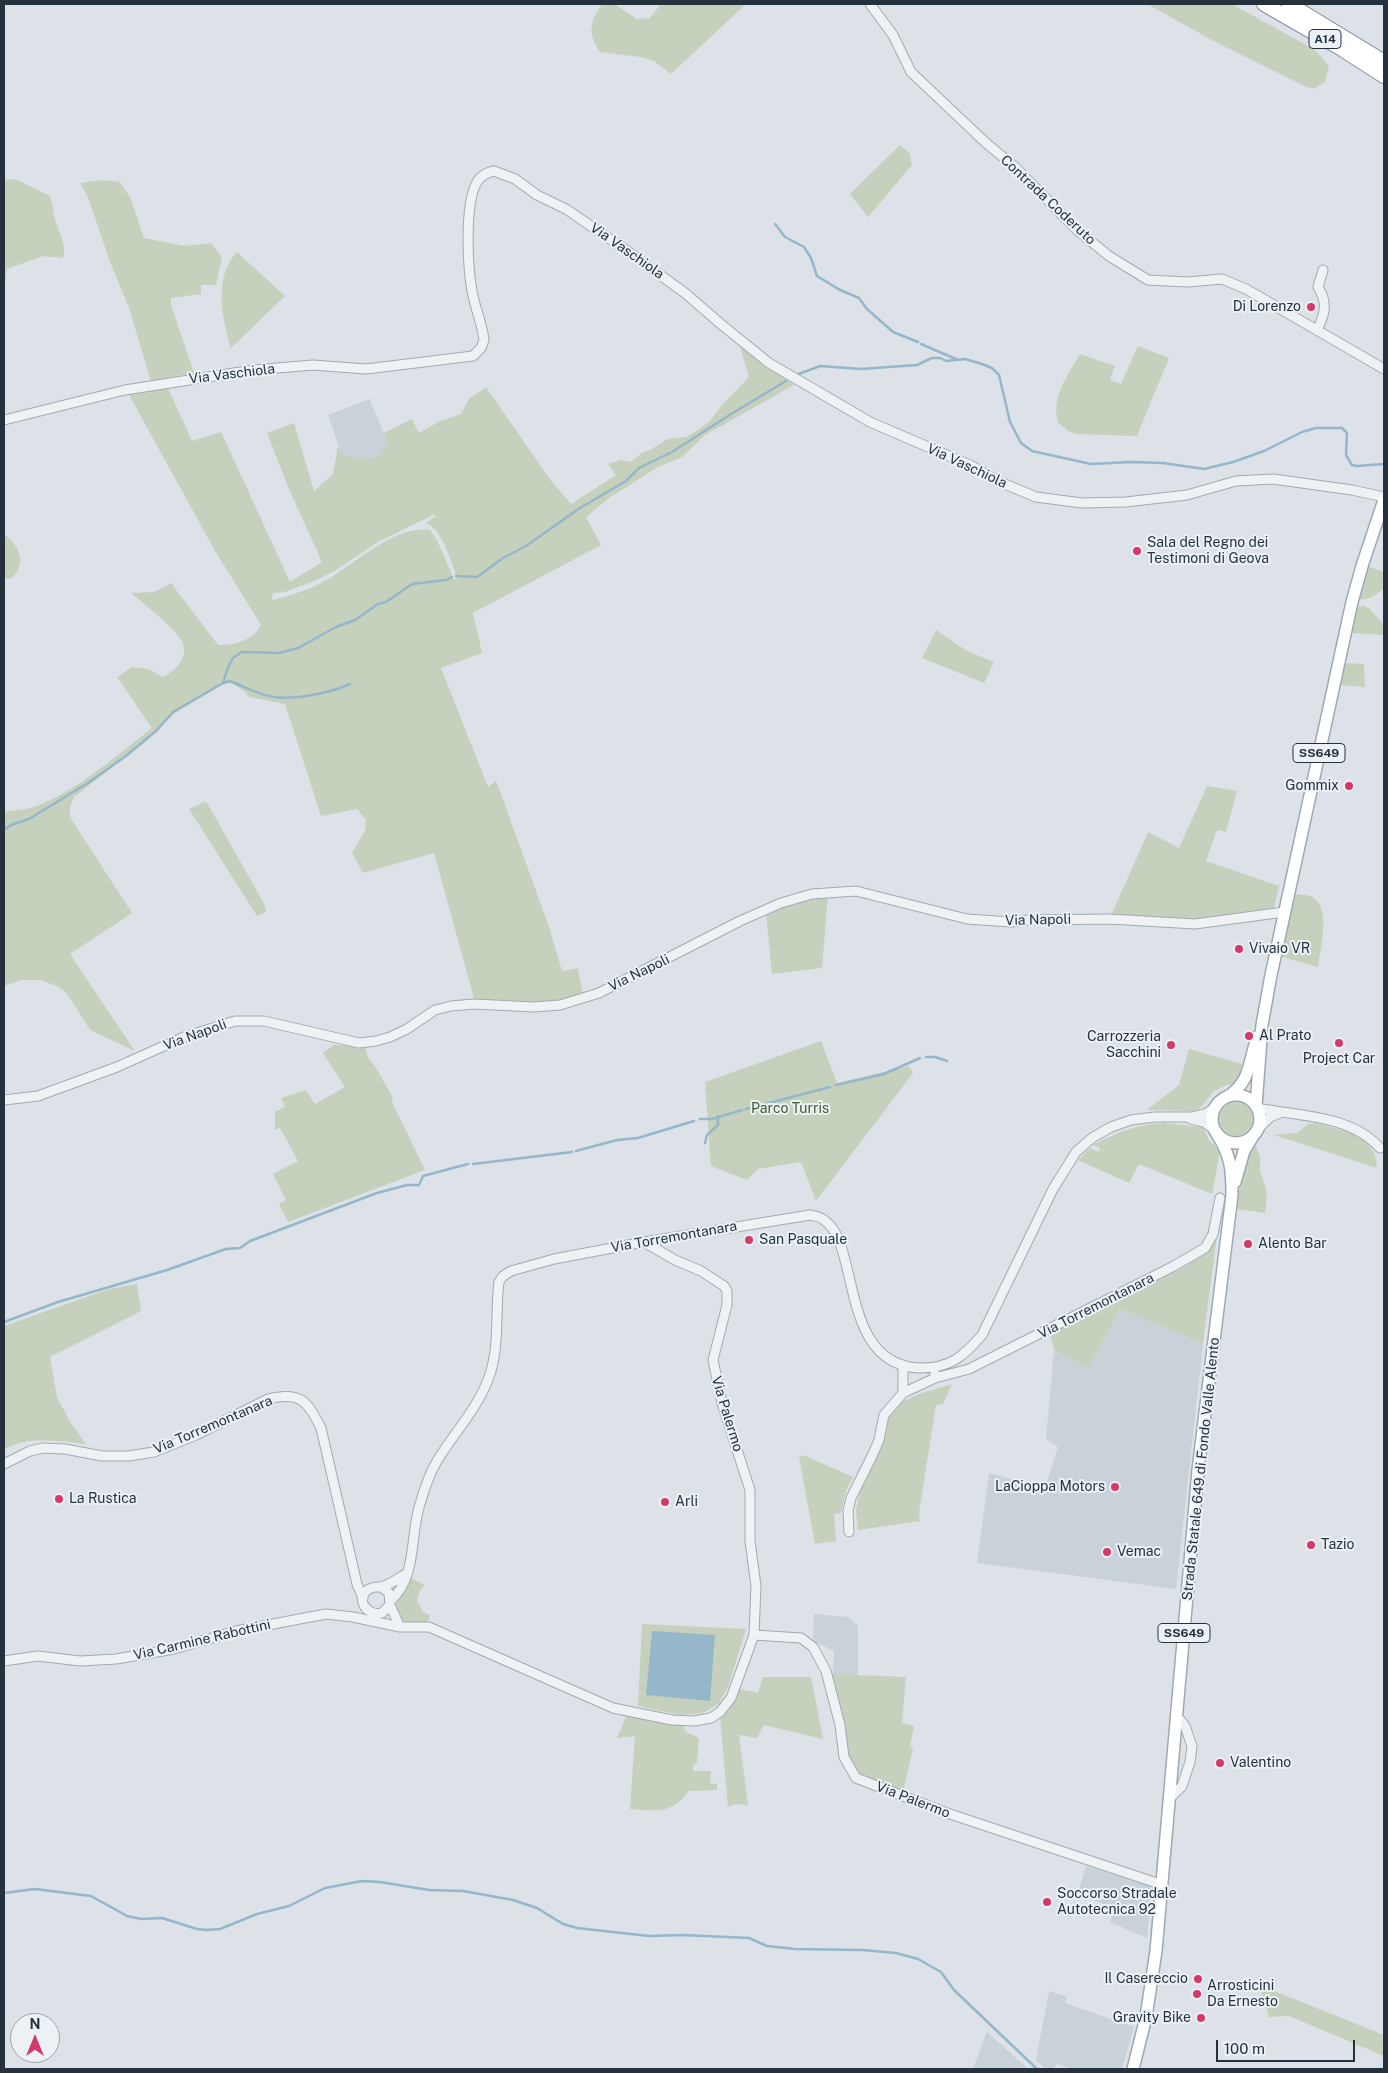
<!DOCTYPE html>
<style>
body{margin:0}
#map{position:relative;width:1388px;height:2073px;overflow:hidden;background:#dce2e7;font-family:"Public Sans",sans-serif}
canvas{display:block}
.frame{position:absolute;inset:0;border:5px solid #25323e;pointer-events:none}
.north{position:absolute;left:10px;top:2013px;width:50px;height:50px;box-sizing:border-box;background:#ebf1f5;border:1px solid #9ca5ac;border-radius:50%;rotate:0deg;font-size:14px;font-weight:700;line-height:20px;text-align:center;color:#25323e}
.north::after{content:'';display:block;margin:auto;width:18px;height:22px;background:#d4396a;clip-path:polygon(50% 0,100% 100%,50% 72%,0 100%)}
.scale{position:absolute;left:1216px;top:2040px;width:139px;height:22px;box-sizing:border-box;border:2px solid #25323e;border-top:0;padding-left:6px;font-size:15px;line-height:18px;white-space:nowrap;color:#25323e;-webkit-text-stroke:4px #ebf1f5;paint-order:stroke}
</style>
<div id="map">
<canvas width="1388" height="2073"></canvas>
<div class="frame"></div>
<div class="north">N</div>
<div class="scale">100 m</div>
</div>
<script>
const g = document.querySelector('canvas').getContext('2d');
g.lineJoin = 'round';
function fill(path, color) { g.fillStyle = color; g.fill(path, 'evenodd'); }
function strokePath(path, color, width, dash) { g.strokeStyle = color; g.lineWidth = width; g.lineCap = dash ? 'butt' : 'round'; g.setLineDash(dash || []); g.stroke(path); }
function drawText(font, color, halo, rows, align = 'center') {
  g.font = font + ' "Public Sans",sans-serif'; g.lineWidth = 4; g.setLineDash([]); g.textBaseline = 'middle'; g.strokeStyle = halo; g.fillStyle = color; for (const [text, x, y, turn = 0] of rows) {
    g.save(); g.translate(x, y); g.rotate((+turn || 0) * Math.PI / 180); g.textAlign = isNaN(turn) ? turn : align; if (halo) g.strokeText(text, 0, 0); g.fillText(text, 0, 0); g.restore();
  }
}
fill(new Path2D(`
 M 369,399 L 384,433 L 387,445 L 384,452 L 366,460 L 350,458 L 341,453 L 328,415 Z
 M 1120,1309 L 1203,1343 L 1176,1589 L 977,1563 L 989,1473 L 1045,1488 L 1058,1447 L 1046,1439 L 1054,1349 L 1088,1369 Z
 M 814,1614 L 848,1617 L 858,1626 L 858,1675 L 833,1674 L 834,1651 L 813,1641 Z
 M 1086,1866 L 1151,1886 L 1147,1938 L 1110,1922 L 1115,1909 L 1078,1893 Z
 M 1049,1991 L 1067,1997 L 1065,2003 L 1134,2027 L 1122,2069 L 1074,2069 L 1057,2064 L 1052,2069 L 1046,2069 L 1036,2060 Z
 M 987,2032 L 1028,2069 L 1029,2069 L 973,2069 Z`), '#cad2d9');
fill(new Path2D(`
 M 602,4 L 614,4 L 637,19 L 650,18 L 661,4 L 746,4 L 671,74 L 654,61 L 640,57 L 600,52 C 587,33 590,22 602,4 Z
 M 1147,4 L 1232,4 L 1315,50 L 1329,66 L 1325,82 L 1314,89 L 1307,87 L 1221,45 Z
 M 900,145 L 910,154 L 912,165 L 868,217 L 850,194 Z
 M 15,179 L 50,196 C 53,204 53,212 55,220 C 59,233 67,244 63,258 L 43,256 L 7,269 L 4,288 L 4,180 Z
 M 103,180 L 120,182 L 131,199 L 144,238 L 185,246 L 211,243 L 222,257 L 216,285 L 201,285 L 201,294 L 171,298 L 171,305 L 194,373 L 151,381 L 129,308 L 110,262 L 88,197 L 80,183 Z
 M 237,252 L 285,296 L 231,348 C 222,317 213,278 237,252 Z
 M 1138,346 L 1169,358 L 1137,436 L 1076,434 L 1068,431 L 1058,422 C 1051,397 1068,375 1080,354 L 1115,366 L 1110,380 L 1121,384 Z
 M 740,347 L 794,385 L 705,435 L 682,457 L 658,467 L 609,498 L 586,517 L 601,545 L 473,613 L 482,653 L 441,668 L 488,787 L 496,781 L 500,791 L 549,927 L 562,971 L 578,968 L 583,996 L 545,1005 L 475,1002 L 434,853 L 363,873 L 352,853 L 365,831 L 366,820 L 357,809 L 321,816 L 285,704 L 249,697 L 245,692 L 234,684 L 228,683 L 220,686 L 175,713 L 147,740 L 74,797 L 70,807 L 70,817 L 132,913 L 70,954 L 135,1051 L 90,1030 L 66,992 L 54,985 L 40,980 L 22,980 L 4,986 L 4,812 C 14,810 24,810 34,807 C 74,793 119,754 152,728 L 117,677 L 132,667 L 149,669 L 162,677 C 174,672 188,659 183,644 C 180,632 142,602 131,593 L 154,592 L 171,583 L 218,645 C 236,645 252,641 261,625 L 214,549 L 128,393 L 167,386 L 192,441 L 221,432 L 290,582 L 322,562 L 289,489 L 267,433 L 294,423 L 314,491 L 333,474 L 338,446 L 341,453 C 357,462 377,463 387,445 L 384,433 L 412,419 L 419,433 L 440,421 L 461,414 L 469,399 L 486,387 L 549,478 L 571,504 L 616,475 L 608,464 L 621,460 L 631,462 L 642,453 L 650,450 L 668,439 L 686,437 L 695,432 L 710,421 L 722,405 L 749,377 ZM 433,515 L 436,516 L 426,523 C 441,527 453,565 457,579 L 454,579 L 436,538 L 430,530 C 391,524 348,572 313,587 C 301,592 285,597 272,600 L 273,593 L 285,592 L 314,581 L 333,572 L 376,543 Z
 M 4,534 C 20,546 27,564 11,579 L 4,578 Z
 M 1367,566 L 1384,572 L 1384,588 C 1375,596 1369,601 1357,599 Z
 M 1364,606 L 1370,609 L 1384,625 L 1384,635 L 1350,633 L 1356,607 Z
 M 936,630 L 967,651 L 994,662 L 984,683 L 922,658 Z
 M 1343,663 L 1364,664 L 1365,687 L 1339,685 Z
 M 1207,786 L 1237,791 L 1226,832 L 1218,830 L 1216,832 L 1206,861 L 1279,886 L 1274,908 L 1192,920 L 1110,918 L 1148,832 L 1179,848 Z
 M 206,801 L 262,900 L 267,911 L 257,916 L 189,809 Z
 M 1293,894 C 1299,895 1307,894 1312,897 C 1332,907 1320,950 1318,967 L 1279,956 Z
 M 828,895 L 822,968 L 772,974 L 766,912 L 798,900 Z
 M 821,1041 L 837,1083 L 909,1066 L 913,1073 L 816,1201 L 801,1162 L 758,1169 L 747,1180 L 711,1166 L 705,1082 Z
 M 334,1045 L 365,1046 L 368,1057 L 378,1071 L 393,1098 L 391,1100 L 425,1170 L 288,1222 L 279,1204 L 286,1200 L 273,1174 L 298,1161 L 280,1128 L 275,1130 L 275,1112 L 285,1107 L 281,1098 L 306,1090 L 315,1104 L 345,1087 L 323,1053 Z
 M 1189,1049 L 1242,1064 L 1237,1084 L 1227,1085 L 1214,1091 L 1198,1111 L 1147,1110 L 1179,1085 Z
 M1219 1119a17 17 0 1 1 34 0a17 17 0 1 1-34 0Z
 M 1164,1123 L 1203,1127 L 1209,1140 L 1220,1151 L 1212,1194 L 1139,1164 L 1129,1183 L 1078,1160 L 1090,1148 L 1099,1152 L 1100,1148 L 1093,1145 C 1118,1132 1135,1125 1164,1123 Z
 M 1315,1123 C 1340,1130 1377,1135 1377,1168 L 1274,1135 L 1297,1133 L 1308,1124 Z
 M 1255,1144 L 1260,1157 L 1260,1171 L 1267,1192 L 1265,1213 L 1236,1209 L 1245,1155 Z
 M 1217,1235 L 1203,1343 L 1120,1309 L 1088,1369 L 1054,1349 L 1050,1334 C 1079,1320 1107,1305 1136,1291 C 1167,1275 1198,1267 1217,1235 Z
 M 137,1284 L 141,1311 L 50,1357 L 57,1397 L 70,1422 L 86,1444 C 58,1441 28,1435 4,1450 L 4,1326 L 109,1289 Z
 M 952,1384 L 943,1404 L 936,1405 L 919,1513 L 920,1521 L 858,1530 L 856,1511 L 859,1495 L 873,1465 L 889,1417 L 900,1403 L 919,1394 Z
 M 803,1455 L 853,1477 L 846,1491 L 841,1513 L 834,1514 L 836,1541 L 815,1544 L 799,1457 Z
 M 411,1578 L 425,1585 L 420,1590 L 417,1600 L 423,1612 L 430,1615 L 427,1625 L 403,1624 L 394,1608 Z
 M 642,1624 L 746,1629 L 728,1687 L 719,1703 L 703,1713 L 680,1715 L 638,1706 Z
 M 829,1674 L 906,1677 L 902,1723 L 914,1726 L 910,1747 L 913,1748 L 903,1792 L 855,1776 L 845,1756 Z
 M 763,1677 L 811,1677 L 823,1739 L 764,1725 L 757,1738 L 739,1735 L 748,1805 L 736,1804 L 728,1807 L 720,1716 L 739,1689 L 758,1693 Z
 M 627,1715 L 682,1724 L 686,1732 L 699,1738 L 697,1763 L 693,1765 L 693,1771 L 711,1771 L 710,1783 L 717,1784 L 717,1790 L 689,1791 C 672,1814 657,1811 630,1809 L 635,1736 L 617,1738 Z
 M 1259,1985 L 1384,2035 L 1384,2056 L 1289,2016 L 1269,2017 Z`), '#c5d1bd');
fill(new Path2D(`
 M 652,1631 L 715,1635 L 710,1701 L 646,1695 Z`), '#95b7c9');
strokePath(new Path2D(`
 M 775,224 L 785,237 L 804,247 L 811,258 L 817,276 L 840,290 L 859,298 L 867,309 L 893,332 L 918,342
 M 921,344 L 956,359
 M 796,375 L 820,366 L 861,369 L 917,365 L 932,358 L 940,358 L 946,361 L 965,359 L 982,364 L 992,368 L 999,375 L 1010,422 L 1021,443 L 1032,451 L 1091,464 L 1130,462 L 1163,463 L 1204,469 L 1233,462 L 1264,451 L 1302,432 L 1316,428 L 1342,428 L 1347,433 L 1346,455 L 1352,465 L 1357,466 L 1384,464
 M 456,576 L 477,577 L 503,558 L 526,546 L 580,508 L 626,481 L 639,468 L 672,452 L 731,414 L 786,381
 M 224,683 L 229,681 C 244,686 258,695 274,697 C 295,700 330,693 350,684
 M 4,830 L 11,825 L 29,819 L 88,783 L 126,756 L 156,731 L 173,712 L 223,683 L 228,667 L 233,658 L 242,652 L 279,653 L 298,648 L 336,627 L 355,620 L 378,604 L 386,602 L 412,584 L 446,580 L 452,577
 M 926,1057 L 935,1057 L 947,1061
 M 836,1085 L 884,1074 L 920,1058
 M 746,1109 L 830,1087
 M 700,1119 L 712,1119 L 742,1110
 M 705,1143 L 707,1135 L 718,1125 L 718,1116
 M 576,1151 L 617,1140 L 638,1138 L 694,1121
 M 473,1164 L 572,1152
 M 4,1322 L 58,1302 L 167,1270 L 226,1249 L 240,1248 L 250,1241 L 377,1193 L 407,1185 L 419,1185 L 423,1176 L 468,1164
 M 4,1893 L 35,1889 L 91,1896 L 127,1916 L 141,1919 L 162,1918 L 197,1929 L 207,1930 L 220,1929 L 257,1914 L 289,1906 L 325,1888 L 362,1881 L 380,1882 L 429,1890 L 463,1891 L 513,1900 L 537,1908 L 563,1924 L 577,1928 L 649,1936 L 682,1935 L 749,1938 L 767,1946 L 795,1949 L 863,1950 L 896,1953 L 918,1959 L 941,1972 L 954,1990 L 1037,2069`), '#95b7c9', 2.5);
const minor = new Path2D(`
 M 870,4 L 893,35 L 911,72 L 986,143 L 1015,167 L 1077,230 L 1109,256 L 1148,280 L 1188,282 L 1222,279 L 1246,289 L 1384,369
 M 1317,330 C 1325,314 1328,303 1318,287 L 1323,270
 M 4,420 L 125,390 L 253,370 L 313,365 L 366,369 L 473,356 L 481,348 L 484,340 C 482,323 475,308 472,291 C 468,268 463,196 480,178 C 484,174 489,172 494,171 L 515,179 L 537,195 L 566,209 L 623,248 L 685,293 L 722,325 L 769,363 L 870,422 L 970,465 L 1000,482 L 1036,497 L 1082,503 L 1126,502 L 1187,495 L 1236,481 L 1273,479 L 1352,490 L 1384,497
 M 4,1100 L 38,1096 L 117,1067 L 184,1037 L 235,1021 L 264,1021 L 359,1043 L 376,1041 L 390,1037 L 407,1029 L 435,1010 L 451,1006 L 474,1004 L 534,1007 L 560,1005 L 599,993 L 740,921 L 781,903 L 812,894 L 856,891 L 967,919 L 1011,922 L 1029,920 L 1110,919 L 1195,924 L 1284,912
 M 1257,1108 C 1298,1116 1351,1115 1380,1148
 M 1191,1119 L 1204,1122 L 1215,1130
 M 1258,1129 L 1270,1117 L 1280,1113
 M 935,1378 L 969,1369 L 1174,1266 L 1205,1248 L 1213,1234 L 1220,1198
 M 903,1393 L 935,1378 L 935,1374
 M 4,1464 L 30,1451 L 43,1448 L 65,1449 L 102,1456 L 129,1456 L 154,1452 L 196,1435 L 268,1399 C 301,1391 307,1401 321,1428 L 357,1584 L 363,1598
 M 849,1532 L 848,1511 L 851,1498 L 872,1456 L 879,1440 L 884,1415 L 903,1393 L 903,1366
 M 381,1587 L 389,1593 L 390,1605 L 382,1613 C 367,1617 354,1598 369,1589 C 374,1586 377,1587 381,1587 C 390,1585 399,1578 407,1573
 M 391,1600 C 417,1578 410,1534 420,1504 C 424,1490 430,1473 437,1461 C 454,1433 478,1408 489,1377 C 500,1347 495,1312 499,1282 L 503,1276 L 511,1271 L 554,1259 L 644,1242 L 810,1215 C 815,1216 821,1217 824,1220 C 838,1230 842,1248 846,1264 C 857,1308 864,1367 921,1368 C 950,1368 963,1357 982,1335 L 1053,1189 L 1076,1152 L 1092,1138 L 1111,1127 L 1131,1120 L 1155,1117 L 1192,1117 L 1205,1114 L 1216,1107
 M 390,1605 L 400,1627
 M 754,1635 L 801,1638 L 813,1647 L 826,1671 L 840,1725 L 844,1757 L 856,1778 L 947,1813 L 1163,1885
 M 4,1661 L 38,1656 L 80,1661 L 116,1659 L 174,1649 L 236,1631 L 326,1614 L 353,1617 L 400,1627 L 429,1627 L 613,1708 L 672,1720 L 694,1721 L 711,1718 L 720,1712 L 731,1698 L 754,1635 L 756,1586 L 750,1541 L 750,1490 L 722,1403 L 713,1360 L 727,1305 L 727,1291 L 724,1286 L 701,1271 L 675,1260 L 644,1242
 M 1171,1797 L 1182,1786 L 1190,1762 L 1192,1746 L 1185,1726 L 1177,1716`);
const major = new Path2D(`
 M1212 1119a24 24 0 1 1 48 0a24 24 0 1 1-48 0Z
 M 1227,1097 C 1252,1082 1248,1060 1258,1036
 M 1256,1106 L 1262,1025 L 1271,975 L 1352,602 L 1362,566 L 1384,500
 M 1235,1182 L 1244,1151 L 1253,1136
 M 1133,2069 L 1146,2017 L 1156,1951 L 1198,1470 L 1232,1195 C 1232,1170 1231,1156 1217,1134`);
const highway = new Path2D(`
 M 1264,4 L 1342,49 L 1384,76
 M 1289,4 L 1384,62`);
strokePath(minor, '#a1aab1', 11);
strokePath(major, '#9ba9b3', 14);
strokePath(highway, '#83929e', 16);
strokePath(minor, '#eff2f5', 9);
strokePath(major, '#fff', 11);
strokePath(highway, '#fff', 14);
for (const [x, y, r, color] of [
 [1311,307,5,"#d4396a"],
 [1137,551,5,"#d4396a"],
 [1349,786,5,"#d4396a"],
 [1239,949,5,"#d4396a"],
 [1249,1036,5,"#d4396a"],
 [1339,1043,5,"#d4396a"],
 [1171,1045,5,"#d4396a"],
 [749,1240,5,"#d4396a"],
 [1248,1244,5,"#d4396a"],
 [1115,1487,5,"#d4396a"],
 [59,1499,5,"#d4396a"],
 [665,1502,5,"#d4396a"],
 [1311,1545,5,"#d4396a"],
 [1107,1552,5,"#d4396a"],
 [1220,1763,5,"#d4396a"],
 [1047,1902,5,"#d4396a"],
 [1198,1979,5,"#d4396a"],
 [1197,1994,5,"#d4396a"],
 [1201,2018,5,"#d4396a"]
]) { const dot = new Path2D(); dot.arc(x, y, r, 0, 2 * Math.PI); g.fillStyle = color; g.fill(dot); strokePath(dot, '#ebf1f5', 2); }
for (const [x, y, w] of [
 [1325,39,32],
 [1319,753,52],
 [1184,1633,52]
]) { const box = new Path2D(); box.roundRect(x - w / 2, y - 9.5, w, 19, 4); g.fillStyle = '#ebf1f5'; g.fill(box); strokePath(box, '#25323e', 1); }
drawText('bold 12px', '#25323e', null, [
 ["A14",1325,39],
 ["SS649",1319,753],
 ["SS649",1184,1633]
]);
drawText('14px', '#25323e', '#ebf1f5', [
 ["Contrada Coderuto",1048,200,43],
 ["Via Vaschiola",627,251,35],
 ["Via Vaschiola",232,374,-7],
 ["Via Vaschiola",967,466,25],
 ["Via Napoli",1038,920,-1],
 ["Via Napoli",639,973,-26],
 ["Via Napoli",195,1035,-20],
 ["Via Torremontanara",674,1237,-10],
 ["Via Torremontanara",1096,1306,-27],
 ["Via Palermo",727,1414,73],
 ["Via Torremontanara",213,1425,-23],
 ["Strada Statale 649 di Fondo Valle Alento",1201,1469,-84],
 ["Via Carmine Rabottini",202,1640,-13],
 ["Via Palermo",913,1800,21]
]);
drawText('14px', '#25323e', '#ebf1f5', [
 ["Di Lorenzo",1301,307,"right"],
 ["Sala del Regno dei",1147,543],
 ["Testimoni di Geova",1147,559],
 ["Gommix",1339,786,"right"],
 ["Vivaio VR",1249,949],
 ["Al Prato",1259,1036],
 ["Carrozzeria",1161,1037,"right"],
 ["Sacchini",1161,1053,"right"],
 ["Project Car",1339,1059,"center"],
 ["San Pasquale",759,1240],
 ["Alento Bar",1258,1244],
 ["LaCioppa Motors",1105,1487,"right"],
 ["La Rustica",69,1499],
 ["Arli",675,1502],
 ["Tazio",1321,1545],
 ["Vemac",1117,1552],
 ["Valentino",1230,1763],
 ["Soccorso Stradale",1057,1894],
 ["Autotecnica 92",1057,1910],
 ["Il Casereccio",1188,1979,"right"],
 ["Arrosticini",1207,1986],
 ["Da Ernesto",1207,2002],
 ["Gravity Bike",1191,2018,"right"]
], 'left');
drawText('14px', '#405a32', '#ebf1f5', [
 ["Parco Turris",790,1109]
]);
</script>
